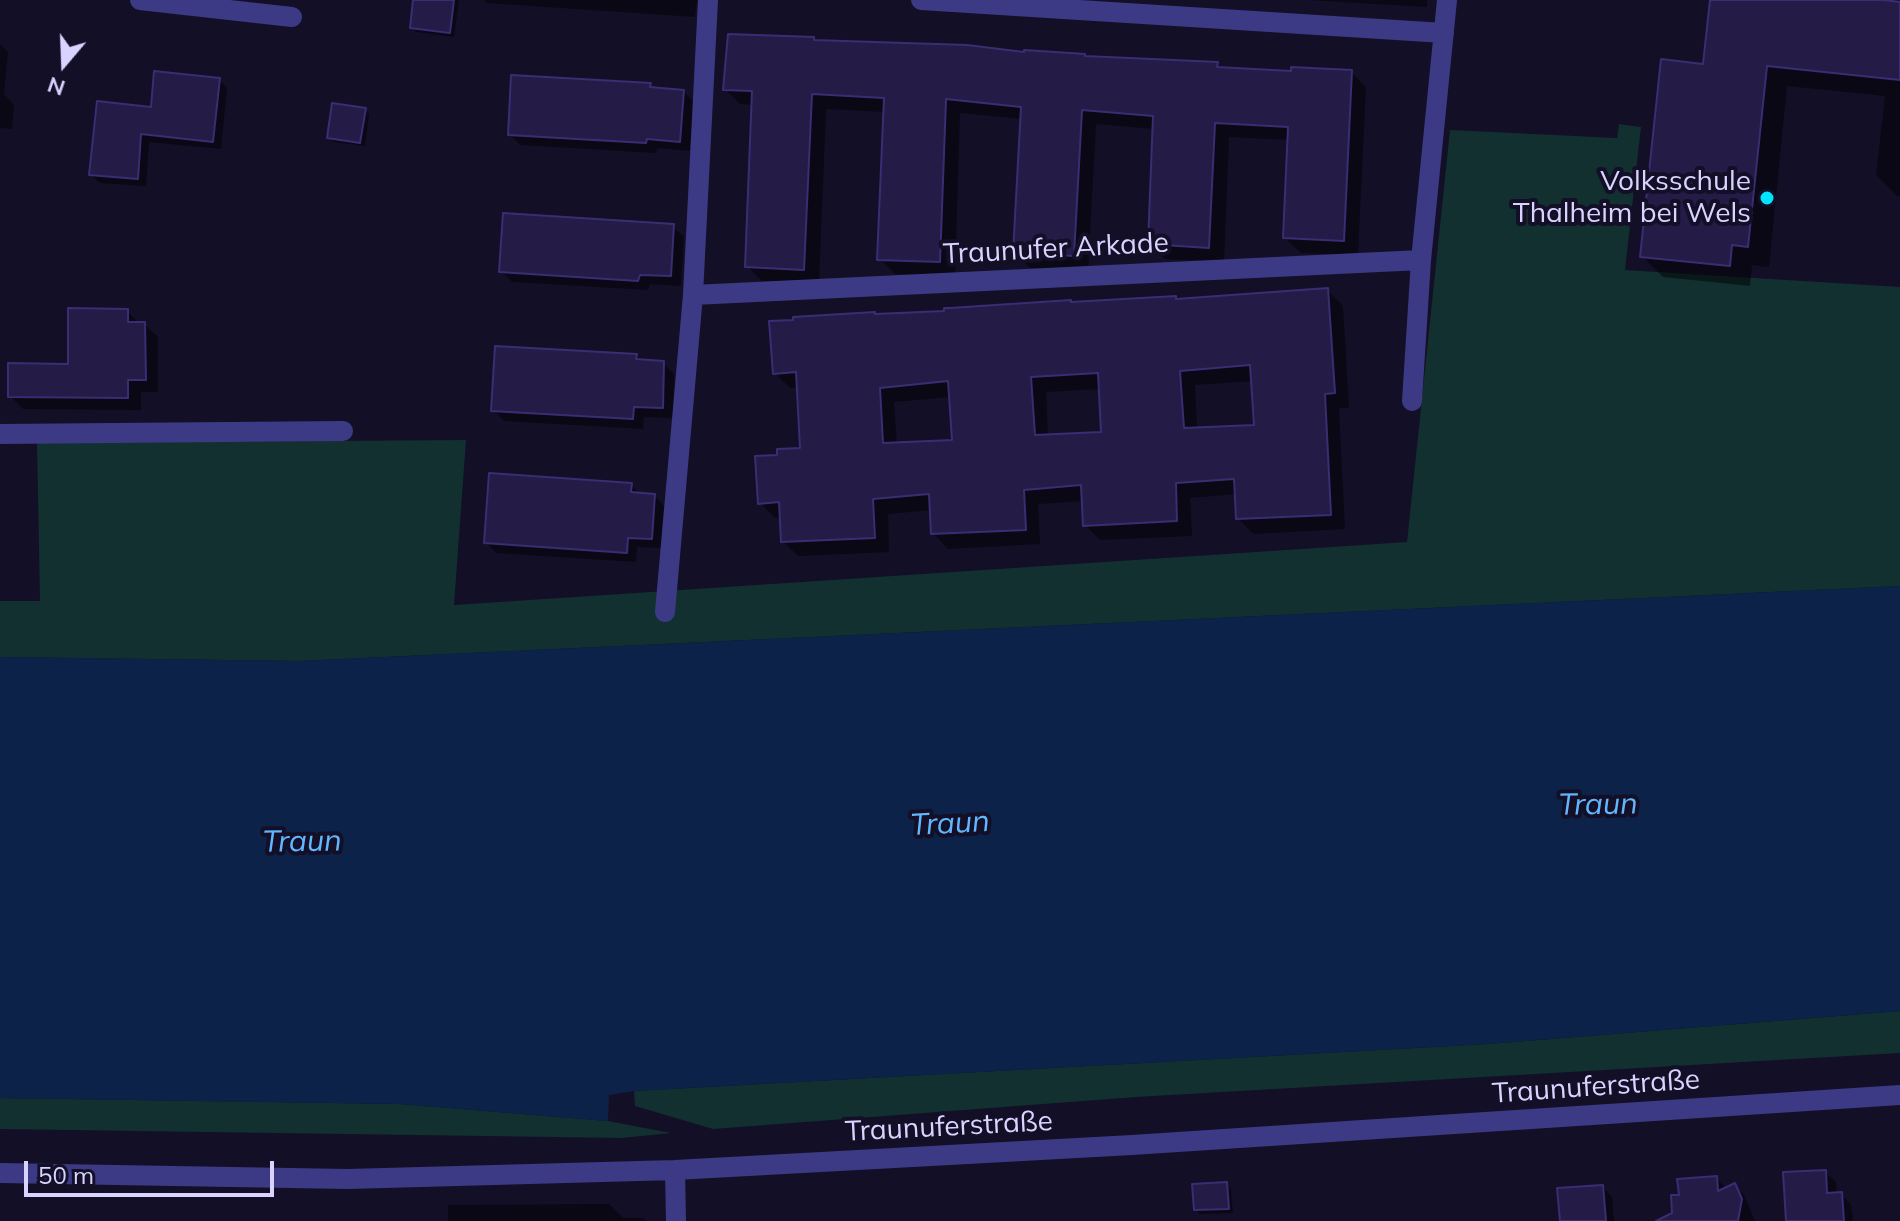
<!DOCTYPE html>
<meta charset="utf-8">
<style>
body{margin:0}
#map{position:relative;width:1900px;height:1221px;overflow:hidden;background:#130f26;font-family:Mulish,sans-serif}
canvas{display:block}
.north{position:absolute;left:24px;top:24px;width:80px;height:80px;-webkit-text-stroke:6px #130f26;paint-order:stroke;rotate:199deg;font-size:22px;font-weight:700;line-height:32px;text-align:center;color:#d9d4ff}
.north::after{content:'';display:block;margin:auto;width:28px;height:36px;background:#d9d4ff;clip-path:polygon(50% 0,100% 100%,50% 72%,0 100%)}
.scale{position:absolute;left:24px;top:1161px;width:250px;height:36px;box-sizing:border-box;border:4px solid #d9d4ff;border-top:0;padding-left:10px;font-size:24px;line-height:28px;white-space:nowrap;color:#d9d4ff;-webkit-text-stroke:6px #130f26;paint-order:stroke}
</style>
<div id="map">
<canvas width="1900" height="1221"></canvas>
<div class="north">N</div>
<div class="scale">50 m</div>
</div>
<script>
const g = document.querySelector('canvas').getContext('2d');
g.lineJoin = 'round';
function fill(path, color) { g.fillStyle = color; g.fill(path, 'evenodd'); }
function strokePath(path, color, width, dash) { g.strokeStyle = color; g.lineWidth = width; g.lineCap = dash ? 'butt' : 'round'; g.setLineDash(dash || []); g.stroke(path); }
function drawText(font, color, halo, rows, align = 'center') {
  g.font = font + ' Mulish,sans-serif'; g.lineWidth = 8; g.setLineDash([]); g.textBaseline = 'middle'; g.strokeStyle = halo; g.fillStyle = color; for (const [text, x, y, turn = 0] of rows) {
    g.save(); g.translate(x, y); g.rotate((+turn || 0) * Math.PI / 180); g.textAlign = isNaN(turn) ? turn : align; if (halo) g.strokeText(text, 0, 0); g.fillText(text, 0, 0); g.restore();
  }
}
fill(new Path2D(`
 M 1619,124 L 1641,127 L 1625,270 L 1900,287 L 1900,586 L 300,661 L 0,657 L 0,601 L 40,601 L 37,443 L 466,440 L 454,605 L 1407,542 L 1450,130 L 1617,138 Z
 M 1900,1011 L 1900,1053 L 1136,1097 L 713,1129 L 635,1106 L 634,1091 L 1488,1044 Z
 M 0,1098 L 400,1104 L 608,1121 L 671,1133 L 622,1138 L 0,1129 Z`), '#12302f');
fill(new Path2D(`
 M 1900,586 L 1900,1011 L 1488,1044 L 634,1091 L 609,1095 L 608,1121 L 399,1104 L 0,1098 L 0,657 L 300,661 Z`), '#0c2248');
fill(new Path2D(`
 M 415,0 L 459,0 L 454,37 L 417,32 L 412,28 Z
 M 484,0 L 697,0 L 695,17 L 487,3 Z
 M 1308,0 L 1427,0 L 1427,7 Z
 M 1712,0 L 1865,0 L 1900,4 L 1900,196 L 1897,196 L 1876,175 L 1885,96 L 1787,86 L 1769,267 L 1752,265 L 1750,286 L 1663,277 L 1642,256 L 1704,66 Z
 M 813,39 L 816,42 L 1087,59 L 1217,64 L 1222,69 L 1293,73 L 1351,72 L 1366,87 L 1358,255 L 1301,253 L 1285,238 L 1290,140 L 1229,137 L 1224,262 L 1165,259 L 1150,244 L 1155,129 L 1096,124 L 1088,271 L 1030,268 L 1015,252 L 1022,119 L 960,113 L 955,276 L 895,274 L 880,259 L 885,112 L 826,109 L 819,284 L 762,281 L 747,266 L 754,105 L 740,104 L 725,89 Z
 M 0,44 L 8,52 L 4,94 L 14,105 L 12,129 L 0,128 Z
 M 219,80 L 227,88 L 221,149 L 149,142 L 146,186 L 100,183 L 91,175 L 153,109 Z
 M 650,85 L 653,89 L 683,91 L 694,102 L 690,151 L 657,148 L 656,153 L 520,145 L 510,134 Z
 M 365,109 L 369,114 L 365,146 L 334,142 L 329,137 Z
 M 673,226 L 684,237 L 681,286 L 650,284 L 648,290 L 512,282 L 501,271 Z
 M 1327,290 L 1343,306 L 1349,408 L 1339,408 L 1345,529 L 1253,534 L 1238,518 L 1237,494 L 1190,498 L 1192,536 L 1100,540 L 1085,525 L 1084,501 L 1038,504 L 1040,544 L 948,549 L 933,533 L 932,510 L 888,514 L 889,552 L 798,556 L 783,541 L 782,518 L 775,518 L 760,503 L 779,457 L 803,450 L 799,388 L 790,388 L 775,373 L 876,316 L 1175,298 L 1178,301 ZM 1253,381 L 1256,427 L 1197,430 L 1195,385 ZM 1101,389 L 1104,434 L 1048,436 L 1046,392 ZM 951,397 L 954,442 L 897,445 L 894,402 Z
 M 127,311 L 140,324 L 144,324 L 158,337 L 158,392 L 141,392 L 141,410 L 23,409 L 10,396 L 70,366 Z
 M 636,356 L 642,362 L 663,363 L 674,374 L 673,418 L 644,417 L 643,429 L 504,421 L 494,410 Z
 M 631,485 L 640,494 L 654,496 L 664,506 L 661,548 L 637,547 L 636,562 L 496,553 L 486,542 Z
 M 1825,1172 L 1836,1182 L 1837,1194 L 1841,1194 L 1851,1205 L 1853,1221 L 1788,1221 Z
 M 1716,1178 L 1727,1189 L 1734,1185 L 1744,1195 L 1755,1221 L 1675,1221 L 1681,1197 Z
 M 1227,1184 L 1231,1189 L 1233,1213 L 1200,1214 L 1196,1210 Z
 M 1603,1187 L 1612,1197 L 1614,1221 L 1562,1221 Z
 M 609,1204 L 623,1218 L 643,1218 L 646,1221 L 448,1221 L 448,1205 Z`), '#0007');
const building = new Path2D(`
 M 413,0 L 454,0 L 450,33 L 410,28 Z
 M 1710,0 L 1884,0 L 1900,2 L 1900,80 L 1767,66 L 1748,247 L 1732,245 L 1730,266 L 1640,257 L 1661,59 L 1703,64 Z
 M 728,34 L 814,37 L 814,40 L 967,45 L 1024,52 L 1024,50 L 1085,54 L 1085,56 L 1218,62 L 1217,67 L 1291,71 L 1291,67 L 1352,70 L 1344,241 L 1283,238 L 1288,127 L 1215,123 L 1209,248 L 1148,244 L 1153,116 L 1082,110 L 1074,256 L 1013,253 L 1021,107 L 946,99 L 940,262 L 877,260 L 884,98 L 812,94 L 804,270 L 745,267 L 752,91 L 723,90 Z
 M 154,71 L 220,78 L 213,142 L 141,134 L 138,179 L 89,175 L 97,101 L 151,107 Z
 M 511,75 L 651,83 L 650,87 L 684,90 L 680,142 L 647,139 L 646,143 L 508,135 Z
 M 332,103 L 366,108 L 360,143 L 327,138 Z
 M 503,213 L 674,224 L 671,276 L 640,275 L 638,281 L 499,272 Z
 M 1328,288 L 1335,393 L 1325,394 L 1331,515 L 1236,519 L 1234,479 L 1176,483 L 1177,521 L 1083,526 L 1081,485 L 1024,490 L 1026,530 L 931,534 L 929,494 L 873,499 L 875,538 L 781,542 L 779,502 L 758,504 L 755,456 L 777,455 L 777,449 L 800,448 L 796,372 L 773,374 L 769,321 L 793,320 L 793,317 L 875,312 L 875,314 L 944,311 L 944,308 L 950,308 L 1071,300 L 1071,302 L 1176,296 L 1176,299 ZM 1250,365 L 1254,425 L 1184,428 L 1180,371 ZM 1098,373 L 1101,432 L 1035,435 L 1031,377 ZM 948,381 L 952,440 L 883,443 L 880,388 Z
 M 68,308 L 128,309 L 128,322 L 145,322 L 146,380 L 128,380 L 128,398 L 8,397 L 8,363 L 68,364 Z
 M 495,346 L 637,354 L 636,359 L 664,361 L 663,408 L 634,407 L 633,419 L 491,411 Z
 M 489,473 L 632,483 L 631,492 L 655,494 L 652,539 L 628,538 L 627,553 L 484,543 Z
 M 1826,1170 L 1827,1193 L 1842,1192 L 1844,1221 L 1786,1221 L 1783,1172 Z
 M 1717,1176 L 1718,1191 L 1735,1183 L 1742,1199 L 1738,1221 L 1656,1221 L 1672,1213 L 1671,1195 L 1679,1195 L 1677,1179 Z
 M 1227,1182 L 1229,1209 L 1194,1210 L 1192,1184 Z
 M 1603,1185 L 1606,1221 L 1560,1221 L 1557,1188 Z`);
fill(building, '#241b47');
strokePath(building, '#3b2d73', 2);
strokePath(new Path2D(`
 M 140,0 L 292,17
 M 921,0 L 1444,33
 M 693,295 L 1421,260
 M 1412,401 L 1421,260 L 1447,0
 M 0,434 L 343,431
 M 665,612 L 693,295 L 708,0
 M 675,1170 L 676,1221
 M 0,1173 L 348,1179 L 675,1170 L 1132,1145 L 1900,1095`), '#3d3a85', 20);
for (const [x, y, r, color] of [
 [1767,198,8,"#00e5ff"]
]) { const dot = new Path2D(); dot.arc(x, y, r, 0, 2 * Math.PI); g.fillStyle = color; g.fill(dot); strokePath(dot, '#130f26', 3); }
drawText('28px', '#d9d4ff', '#130f26', [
 ["Volksschule",1751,182],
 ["Thalheim bei Wels",1751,214]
], 'right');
drawText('28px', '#d9d4ff', '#130f26', [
 ["Traunufer Arkade",1056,249,-3],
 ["Traunuferstraße",1596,1087,-4],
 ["Traunuferstraße",949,1127,-3]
]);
drawText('italic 30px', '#62b6ff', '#130f26', [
 ["Traun",1598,805,-1],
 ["Traun",950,824,-3],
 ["Traun",302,842,-1]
]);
</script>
